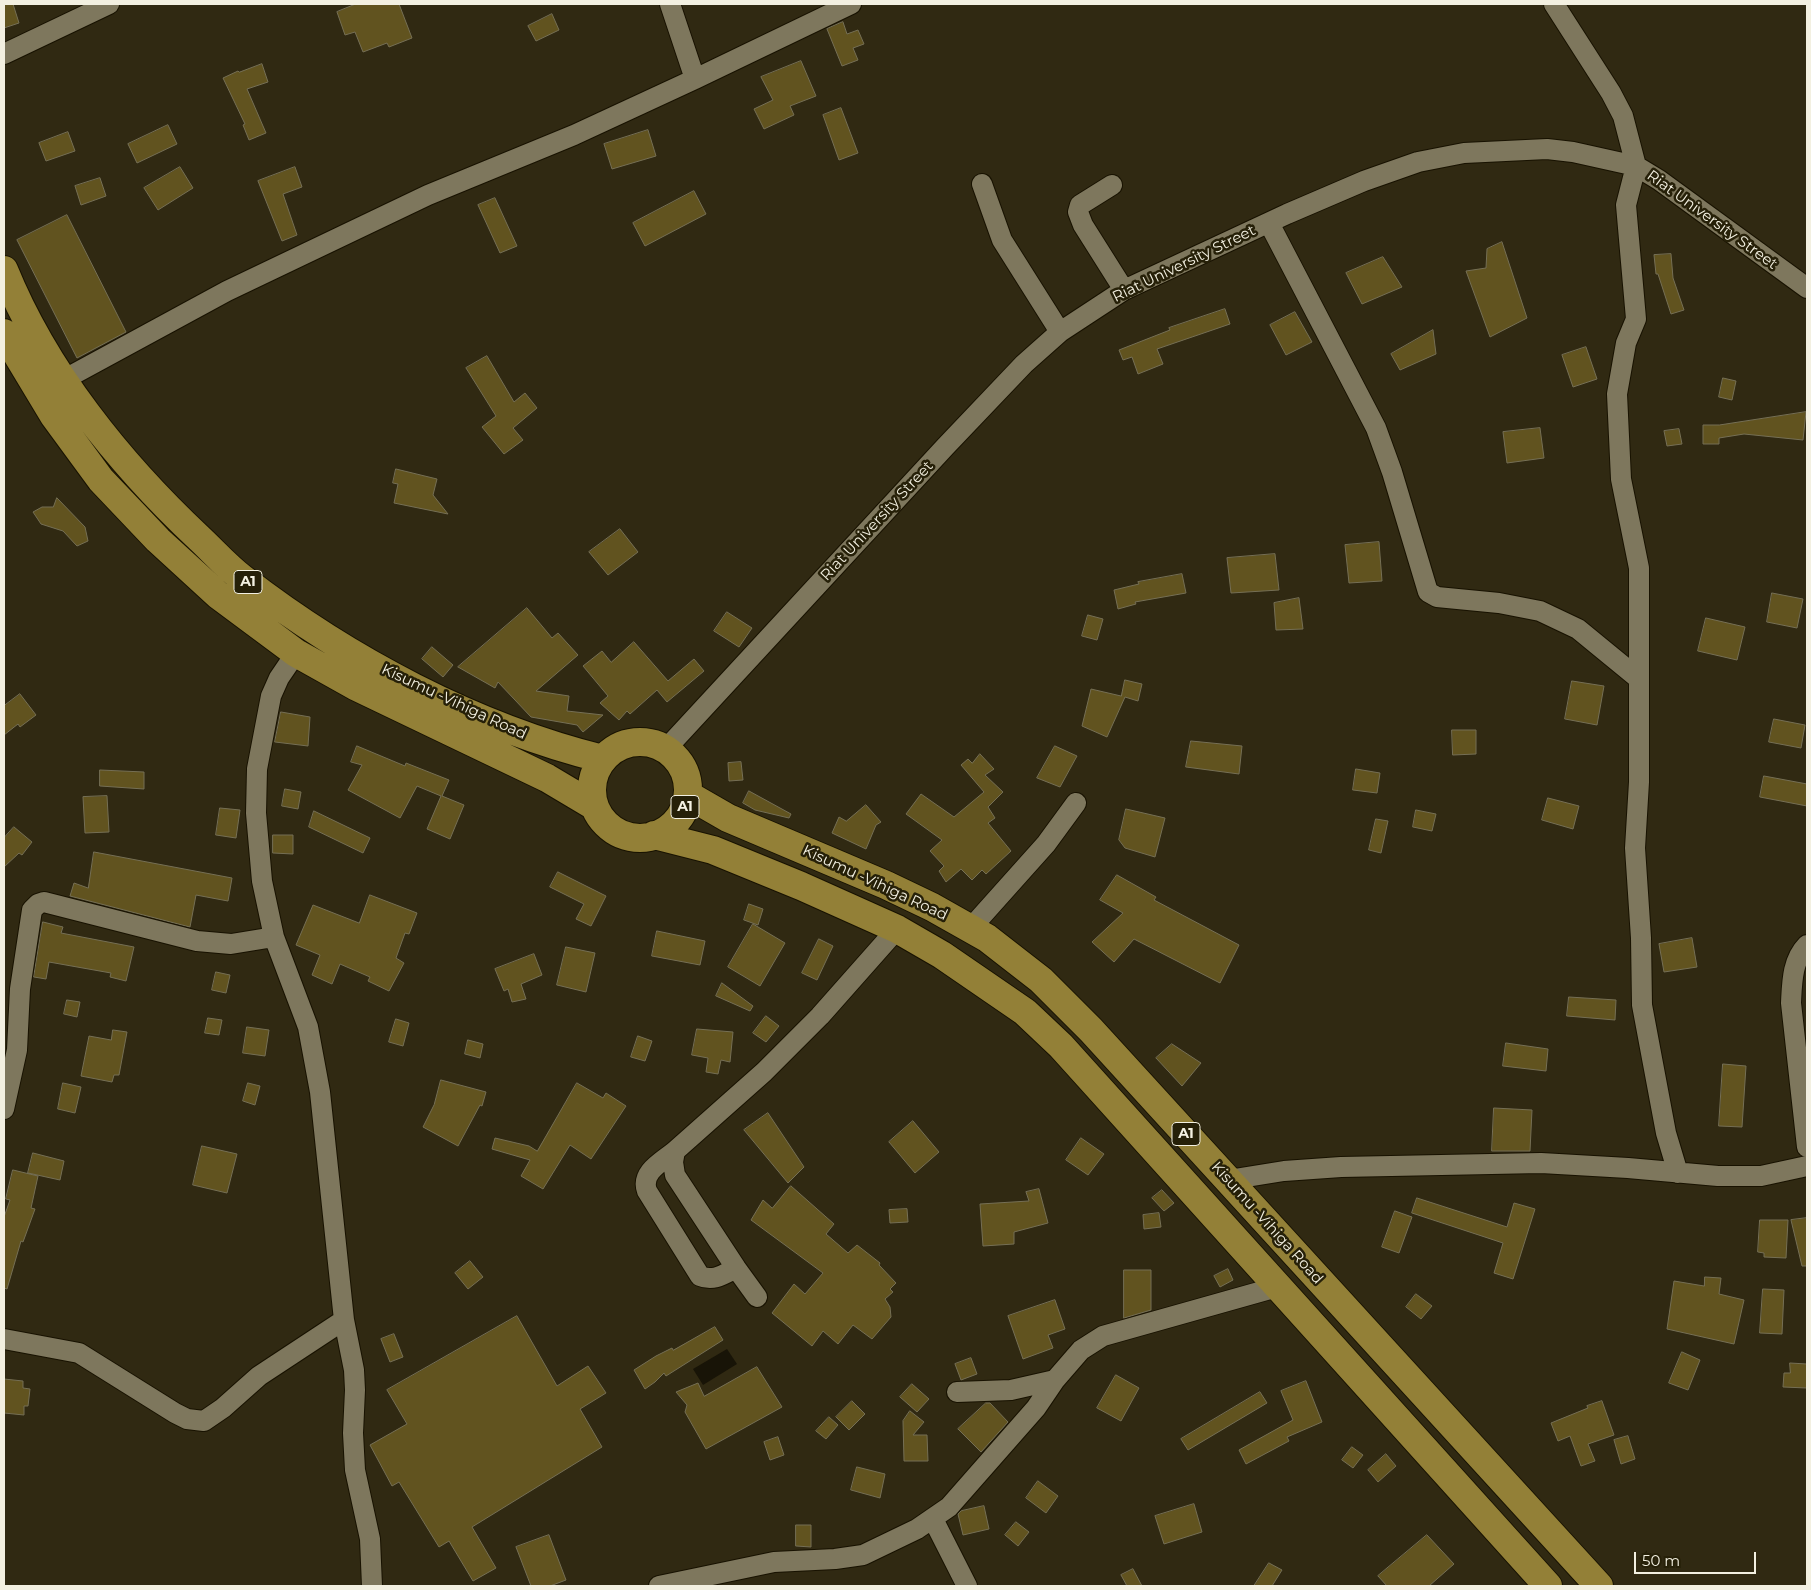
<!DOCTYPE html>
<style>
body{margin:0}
#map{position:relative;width:1811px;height:1590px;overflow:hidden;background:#302912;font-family:Montserrat,sans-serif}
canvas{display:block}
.frame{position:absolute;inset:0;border:5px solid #f3f0e1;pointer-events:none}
.scale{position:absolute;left:1634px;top:1552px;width:122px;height:22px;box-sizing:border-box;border:2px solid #f3f0e1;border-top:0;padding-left:6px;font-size:15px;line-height:18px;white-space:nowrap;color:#f3f0e1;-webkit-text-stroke:4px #262008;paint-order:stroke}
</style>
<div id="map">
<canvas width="1811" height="1590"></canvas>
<div class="frame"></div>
<div class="scale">50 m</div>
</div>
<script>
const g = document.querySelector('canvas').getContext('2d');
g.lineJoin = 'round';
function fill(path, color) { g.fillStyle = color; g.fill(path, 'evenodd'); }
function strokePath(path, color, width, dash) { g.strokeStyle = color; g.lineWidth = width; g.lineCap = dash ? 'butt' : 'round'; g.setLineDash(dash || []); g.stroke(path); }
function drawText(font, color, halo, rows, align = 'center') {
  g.font = font + ' Montserrat,sans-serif'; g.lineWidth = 5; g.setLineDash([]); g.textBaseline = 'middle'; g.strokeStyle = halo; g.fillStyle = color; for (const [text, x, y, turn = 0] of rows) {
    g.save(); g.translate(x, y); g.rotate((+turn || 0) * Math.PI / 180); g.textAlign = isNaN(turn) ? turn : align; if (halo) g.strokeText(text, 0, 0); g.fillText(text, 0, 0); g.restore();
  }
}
fill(new Path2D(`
 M 727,1349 L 737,1364 L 703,1385 L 693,1369 Z`), '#181407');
const building = new Path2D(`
 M 4,4 L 13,4 L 19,23 L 4,28 Z
 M 356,4 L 399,4 L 412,38 L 389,47 L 387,43 L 363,52 L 355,32 L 345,35 L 337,12 Z
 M 552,14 L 559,30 L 536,41 L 528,26 Z
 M 843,22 L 847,34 L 858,30 L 864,44 L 853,48 L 858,60 L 842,66 L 827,29 Z
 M 801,61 L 816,96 L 790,106 L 794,115 L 764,129 L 754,109 L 773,100 L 761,77 Z
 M 262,64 L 268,82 L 247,89 L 266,133 L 249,140 L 243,125 L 245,124 L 223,78 L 238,71 L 239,72 Z
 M 841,108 L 858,153 L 839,160 L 823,115 Z
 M 168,125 L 177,144 L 137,163 L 128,144 Z
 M 648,130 L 656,156 L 612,169 L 604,144 Z
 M 68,132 L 75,151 L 46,161 L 39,143 Z
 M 180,167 L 193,188 L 158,210 L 144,188 Z
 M 295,167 L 302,187 L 283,194 L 297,235 L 282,241 L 258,181 Z
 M 100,178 L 106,196 L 81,205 L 75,186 Z
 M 694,191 L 706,214 L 645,246 L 633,223 Z
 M 495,198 L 517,246 L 500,253 L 478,205 Z
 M 67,215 L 126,332 L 77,358 L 17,240 Z
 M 1502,242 L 1527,318 L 1490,337 L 1466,271 L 1486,268 L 1487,249 Z
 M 1671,254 L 1673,278 L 1684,310 L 1671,314 L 1658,274 L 1656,274 L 1654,255 Z
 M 1383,257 L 1402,287 L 1362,304 L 1346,273 Z
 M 1225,309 L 1230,324 L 1157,349 L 1163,364 L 1138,374 L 1132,357 L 1123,360 L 1119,350 L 1170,330 L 1169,328 Z
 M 1295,312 L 1312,342 L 1286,355 L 1270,325 Z
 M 1433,330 L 1436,354 L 1400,370 L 1391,354 Z
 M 1586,347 L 1597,379 L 1573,387 L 1562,355 Z
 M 487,356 L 514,402 L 525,393 L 537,408 L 513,428 L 523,440 L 504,454 L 482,427 L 496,416 L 466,368 Z
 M 1723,378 L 1736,381 L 1732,400 L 1719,397 Z
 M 1806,412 L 1803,440 L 1744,434 L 1719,438 L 1719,444 L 1703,444 L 1703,425 L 1719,425 Z
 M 1540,428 L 1544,458 L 1507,463 L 1503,432 Z
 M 1679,429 L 1682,444 L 1667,446 L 1664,431 Z
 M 396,469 L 437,479 L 433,495 L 448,514 L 394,503 L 398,484 L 393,483 Z
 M 57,498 L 85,527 L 88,541 L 77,546 L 63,531 L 41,524 L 33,512 L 42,507 L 53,507 Z
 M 620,529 L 638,552 L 608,575 L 589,552 Z
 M 1379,542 L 1382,581 L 1349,583 L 1345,545 Z
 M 1275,554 L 1279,590 L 1231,593 L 1227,558 Z
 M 1182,574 L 1186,593 L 1135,602 L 1136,604 L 1118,609 L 1114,590 L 1139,584 L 1138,582 Z
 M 1772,593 L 1803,599 L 1797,628 L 1767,622 Z
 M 1299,598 L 1303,629 L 1276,630 L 1274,603 Z
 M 527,608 L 552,638 L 558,633 L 578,655 L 536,691 L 569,696 L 567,711 L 603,715 L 583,732 L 577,725 L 531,717 L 498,682 L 495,688 L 458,667 Z
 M 727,612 L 752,628 L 739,647 L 714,631 Z
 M 1088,615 L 1103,619 L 1097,640 L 1082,636 Z
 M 1706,618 L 1745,627 L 1737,660 L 1698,651 Z
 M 634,642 L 668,681 L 694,659 L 704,671 L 667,702 L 657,690 L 630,714 L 627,711 L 619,720 L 600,703 L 608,696 L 583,666 L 602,651 L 611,662 Z
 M 432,647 L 453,665 L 443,677 L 422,659 Z
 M 1125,680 L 1142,684 L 1138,701 L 1125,697 L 1107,737 L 1082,726 L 1091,689 L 1121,696 Z
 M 1572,681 L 1604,686 L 1597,725 L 1565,719 Z
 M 20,694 L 36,715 L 20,727 L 18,724 L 4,735 L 4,706 Z
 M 281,712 L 310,717 L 308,746 L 275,742 Z
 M 1774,719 L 1805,725 L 1801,748 L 1769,742 Z
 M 1452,730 L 1476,730 L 1476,754 L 1453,755 Z
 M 1191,741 L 1242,746 L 1239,774 L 1186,767 Z
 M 357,746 L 405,766 L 406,763 L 449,780 L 442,796 L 464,805 L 450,839 L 427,829 L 441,796 L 417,786 L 400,818 L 348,790 L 362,765 L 351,762 Z
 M 1055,746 L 1077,756 L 1060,787 L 1037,778 Z
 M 980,754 L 994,769 L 985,775 L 1003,792 L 988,807 L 995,818 L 988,823 L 1011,851 L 986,874 L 982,870 L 972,880 L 961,869 L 946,882 L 939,871 L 944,866 L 930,851 L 942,840 L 906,814 L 921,794 L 954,817 L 984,792 L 961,765 L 968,759 L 972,763 Z
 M 741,762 L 743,780 L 729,781 L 728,763 Z
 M 1356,769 L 1380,773 L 1377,793 L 1353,790 Z
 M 100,770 L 144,772 L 144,789 L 100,786 Z
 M 1764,776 L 1807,784 L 1807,806 L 1760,797 Z
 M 285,789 L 301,792 L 298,809 L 282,806 Z
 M 749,791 L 791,814 L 789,818 L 755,810 L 743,803 Z
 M 107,796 L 109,832 L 85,833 L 83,797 Z
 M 1548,798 L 1579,806 L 1573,829 L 1542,820 Z
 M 866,805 L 881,822 L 876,825 L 866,849 L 832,833 L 839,817 L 846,821 Z
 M 220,808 L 240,810 L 236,838 L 216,835 Z
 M 1126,809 L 1165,818 L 1155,857 L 1125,848 L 1119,840 Z
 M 1416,810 L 1436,814 L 1432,831 L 1413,827 Z
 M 314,811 L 370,838 L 363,853 L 309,827 Z
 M 1376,819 L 1388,821 L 1381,853 L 1369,850 Z
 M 14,827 L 32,842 L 22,855 L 19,853 L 4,867 L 4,838 Z
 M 273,835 L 293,835 L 293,854 L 273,853 Z
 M 94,852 L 232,878 L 228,901 L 196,895 L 190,927 L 70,896 L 74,883 L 88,888 Z
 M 558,872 L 606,896 L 591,926 L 576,919 L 584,904 L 550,887 Z
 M 1117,875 L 1156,897 L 1154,900 L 1239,945 L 1220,983 L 1134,939 L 1114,962 L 1092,942 L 1123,913 L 1100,900 Z
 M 370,895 L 417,913 L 409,934 L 405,933 L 396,958 L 404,963 L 389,991 L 368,981 L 370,977 L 340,964 L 332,984 L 312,975 L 320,955 L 296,945 L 313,905 L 359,923 Z
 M 749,904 L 763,909 L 758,925 L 744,920 Z
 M 43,922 L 63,927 L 61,933 L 134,947 L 126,981 L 110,977 L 111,973 L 49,962 L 46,979 L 34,977 Z
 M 753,924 L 785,943 L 760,986 L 728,967 Z
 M 657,931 L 705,941 L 700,965 L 652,956 Z
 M 1692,938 L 1697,967 L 1664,972 L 1659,944 Z
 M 819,939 L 833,946 L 817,980 L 802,973 Z
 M 566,947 L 595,953 L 586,992 L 557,985 Z
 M 534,954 L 542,975 L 521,984 L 526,999 L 512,1002 L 508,989 L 504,991 L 495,969 Z
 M 216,972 L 230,975 L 226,993 L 212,990 Z
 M 722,983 L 753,1006 L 750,1011 L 716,996 Z
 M 1569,997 L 1616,1000 L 1615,1020 L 1567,1016 Z
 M 67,1000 L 80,1002 L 77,1017 L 64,1014 Z
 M 766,1016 L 779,1026 L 766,1042 L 753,1033 Z
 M 208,1018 L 222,1020 L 219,1035 L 205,1033 Z
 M 396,1019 L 409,1023 L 403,1046 L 389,1042 Z
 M 247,1027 L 269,1030 L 265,1056 L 243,1053 Z
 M 697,1029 L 733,1032 L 730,1062 L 721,1060 L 718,1074 L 706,1072 L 708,1058 L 692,1055 Z
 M 113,1030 L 127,1032 L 119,1075 L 114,1075 L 112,1082 L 81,1076 L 89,1036 L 111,1040 Z
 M 638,1036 L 652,1041 L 645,1061 L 631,1057 Z
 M 468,1040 L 483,1044 L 480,1058 L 465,1054 Z
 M 1506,1043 L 1548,1049 L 1546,1071 L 1503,1066 Z
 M 1172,1044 L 1201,1063 L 1182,1086 L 1156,1058 Z
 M 1723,1064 L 1746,1066 L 1742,1127 L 1719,1126 Z
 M 441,1080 L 486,1092 L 482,1106 L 480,1105 L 458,1146 L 423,1127 L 434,1105 Z
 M 63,1083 L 81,1087 L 75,1113 L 58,1109 Z
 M 248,1083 L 260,1086 L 255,1105 L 243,1101 Z
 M 577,1083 L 603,1098 L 606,1093 L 626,1106 L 591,1159 L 570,1145 L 543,1189 L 521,1176 L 530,1160 L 492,1149 L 495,1138 L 529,1146 L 537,1151 Z
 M 1494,1108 L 1532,1110 L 1530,1151 L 1492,1151 Z
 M 768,1113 L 804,1167 L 788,1183 L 744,1130 Z
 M 913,1121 L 939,1152 L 915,1173 L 889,1142 Z
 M 1081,1138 L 1104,1154 L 1088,1175 L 1066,1160 Z
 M 202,1146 L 237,1154 L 227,1193 L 193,1185 Z
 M 33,1153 L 64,1161 L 60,1180 L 28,1173 Z
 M 13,1170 L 38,1176 L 31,1208 L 35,1209 L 23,1242 L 21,1241 L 7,1289 L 4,1288 L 4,1217 L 10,1200 L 6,1199 Z
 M 791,1186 L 834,1224 L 826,1234 L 848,1253 L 857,1245 L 880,1263 L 879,1265 L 896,1283 L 890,1289 L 893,1292 L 885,1299 L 890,1307 L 891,1317 L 872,1339 L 853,1325 L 838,1344 L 823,1331 L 812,1346 L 772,1313 L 794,1284 L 805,1294 L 823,1273 L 751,1220 L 763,1200 L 772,1208 Z
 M 1039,1189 L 1048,1223 L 1014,1232 L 1014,1244 L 983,1246 L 980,1204 L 1029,1201 L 1026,1192 Z
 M 1162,1190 L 1174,1203 L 1164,1211 L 1152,1198 Z
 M 1417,1198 L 1507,1227 L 1514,1203 L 1535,1209 L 1513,1279 L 1494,1273 L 1503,1243 L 1412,1213 Z
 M 907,1209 L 908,1222 L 890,1223 L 889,1210 Z
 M 1395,1211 L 1412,1217 L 1399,1253 L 1382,1247 Z
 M 1159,1213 L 1161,1227 L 1144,1229 L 1143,1215 Z
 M 1807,1218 L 1807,1266 L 1802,1266 L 1791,1220 Z
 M 1760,1220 L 1788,1220 L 1786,1258 L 1764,1257 L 1764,1253 L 1758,1252 Z
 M 470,1261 L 483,1277 L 468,1289 L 455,1273 Z
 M 1228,1269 L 1233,1280 L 1220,1287 L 1214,1276 Z
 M 1124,1270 L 1151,1270 L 1151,1310 L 1124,1318 Z
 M 1705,1277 L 1721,1278 L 1719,1294 L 1744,1300 L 1734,1344 L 1667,1329 L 1674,1281 L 1704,1286 Z
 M 1763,1289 L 1784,1290 L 1782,1334 L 1760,1333 Z
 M 1416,1294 L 1432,1306 L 1421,1319 L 1406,1307 Z
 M 1055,1300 L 1065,1329 L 1048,1335 L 1053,1348 L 1023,1359 L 1008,1316 Z
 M 517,1316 L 557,1386 L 588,1366 L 606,1393 L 580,1409 L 602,1447 L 472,1527 L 496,1568 L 473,1581 L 449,1541 L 439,1547 L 399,1482 L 392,1486 L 370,1445 L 407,1424 L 387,1390 Z
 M 715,1327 L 723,1340 L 666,1376 L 664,1373 L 655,1382 L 645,1389 L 634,1370 L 656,1356 L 672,1348 L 673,1350 Z
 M 394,1334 L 403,1357 L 390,1362 L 381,1339 Z
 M 1682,1352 L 1700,1360 L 1688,1390 L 1669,1383 Z
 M 971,1358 L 977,1374 L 961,1380 L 955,1364 Z
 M 1790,1363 L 1807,1364 L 1807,1388 L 1783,1387 L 1784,1373 L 1790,1373 Z
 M 757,1367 L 782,1407 L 706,1449 L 685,1412 L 687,1405 L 676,1392 L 698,1383 L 704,1396 Z
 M 1116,1375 L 1139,1388 L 1121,1421 L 1097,1408 Z
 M 4,1379 L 23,1381 L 23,1388 L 30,1389 L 28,1406 L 24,1406 L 24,1415 L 4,1413 Z
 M 1306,1381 L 1322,1422 L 1287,1437 L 1289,1441 L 1246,1464 L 1239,1450 L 1293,1420 L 1281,1391 Z
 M 912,1384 L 929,1399 L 917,1412 L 900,1397 Z
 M 1260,1392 L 1267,1403 L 1188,1450 L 1181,1439 Z
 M 852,1401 L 865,1414 L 849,1430 L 836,1417 Z
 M 1602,1401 L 1614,1435 L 1588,1444 L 1595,1461 L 1581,1466 L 1570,1436 L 1558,1441 L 1551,1423 L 1588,1408 L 1587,1406 Z
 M 986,1403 L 990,1403 L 1008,1422 L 981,1452 L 958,1429 Z
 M 910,1411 L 924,1422 L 913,1435 L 927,1435 L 928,1461 L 904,1461 L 903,1421 Z
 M 829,1417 L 838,1425 L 826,1439 L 816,1431 Z
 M 1628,1436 L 1635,1459 L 1621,1464 L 1614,1440 Z
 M 778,1437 L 784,1455 L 770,1460 L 764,1442 Z
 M 1352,1447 L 1363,1455 L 1353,1468 L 1342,1460 Z
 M 1386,1454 L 1396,1466 L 1378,1482 L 1368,1470 Z
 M 857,1467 L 885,1474 L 880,1498 L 851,1490 Z
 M 1038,1481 L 1058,1496 L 1046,1513 L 1026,1498 Z
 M 1194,1504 L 1202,1532 L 1164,1544 L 1155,1516 Z
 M 984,1506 L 989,1529 L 963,1535 L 958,1514 L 961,1511 Z
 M 1016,1522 L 1029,1532 L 1018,1546 L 1005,1535 Z
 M 796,1525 L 811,1525 L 811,1547 L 796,1546 Z
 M 549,1535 L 566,1580 L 550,1586 L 531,1586 L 516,1547 Z
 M 1427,1535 L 1454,1564 L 1429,1586 L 1387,1586 L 1378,1576 Z
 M 1269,1563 L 1282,1570 L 1272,1586 L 1254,1586 Z
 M 1133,1569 L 1142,1586 L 1127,1586 L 1121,1575 Z`);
fill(building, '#61531f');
strokePath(building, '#756f55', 1);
const minor = new Path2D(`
 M 670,4 L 695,79
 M 1554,4 L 1611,93 L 1623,116 L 1636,166 L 1626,205 L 1636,319 L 1626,343 L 1617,394 L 1621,479 L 1639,568 L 1639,782 L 1635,848 L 1641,938 L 1642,1005 L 1666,1133 L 1678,1173
 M 4,54 L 109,4
 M 982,184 L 1002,240 L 1060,332
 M 1112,185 L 1080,205 L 1078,212 L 1083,225 L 1124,290
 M 1269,223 L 1376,428 L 1392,472 L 1428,592 L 1437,597 L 1499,603 L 1540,611 L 1578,629 L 1639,679
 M 63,380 L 227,291 L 428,195 L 574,135 L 695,79 L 851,4
 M 296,653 L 279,678 L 271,696 L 257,769 L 256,813 L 262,881 L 274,937 L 308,1027 L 320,1092 L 344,1320 L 354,1370 L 355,1390 L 353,1433 L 355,1470 L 370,1539 L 372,1586
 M 665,750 L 945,447 L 1024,364 L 1060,332 L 1124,290 L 1287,214 L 1364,181 L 1418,162 L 1464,153 L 1547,149 L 1573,152 L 1636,166 L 1659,180 L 1807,288
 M 970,929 L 1046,844 L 1076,803
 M 1807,945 C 1792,960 1792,983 1791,1003 L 1807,1147
 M 4,1109 L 17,1050 L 20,989 L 32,910 L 38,904 L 44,902 L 197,941 L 231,944 L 274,937
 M 675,1151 C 663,1161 640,1172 647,1191 L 700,1276 C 714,1282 724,1274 736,1268
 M 1228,1180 L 1284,1171 L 1341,1167 L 1541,1163 L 1628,1168 L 1718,1176 L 1761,1176 L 1807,1166
 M 757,1297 L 736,1268 L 675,1175 L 673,1162 L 675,1151 L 764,1072 L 820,1016 L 897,929
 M 4,1339 L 79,1353 L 175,1413 L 187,1419 L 204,1421 L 223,1408 L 259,1376 L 344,1320
 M 957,1392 L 1011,1390 L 1055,1380
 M 933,1519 L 967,1586
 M 659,1586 L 774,1562 L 835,1559 L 863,1555 L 917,1529 L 949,1507 L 1036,1408 L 1055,1380 L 1081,1350 L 1103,1336 L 1277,1287`);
const highway = new Path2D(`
 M 4,270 C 45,371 119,463 199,538 C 213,551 227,567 243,579 C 348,660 474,727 603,759
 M 4,333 L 54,416 L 101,480 L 158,540 L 218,595 L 296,653 L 355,686 L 547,778 L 594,806
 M592 790a48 48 0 1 1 96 0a48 48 0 1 1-96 0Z
 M 688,795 L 728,818 L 886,885 L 932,907 L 987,938 L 1041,980 L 1091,1030 L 1599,1586
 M 654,835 L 713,850 L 801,886 L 897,929 L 942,955 L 1025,1012 L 1061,1046 L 1548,1586`);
strokePath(minor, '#181200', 22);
strokePath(highway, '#181200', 30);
strokePath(minor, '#7e775d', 20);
strokePath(highway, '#938037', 28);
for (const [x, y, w] of [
 [248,582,28],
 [685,807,28],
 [1186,1134,28]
]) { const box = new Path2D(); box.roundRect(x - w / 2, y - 11.5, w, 23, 4); g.fillStyle = '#262008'; g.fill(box); strokePath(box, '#f3f0e1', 1); }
drawText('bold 14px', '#f3f0e1', null, [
 ["A1",248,582],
 ["A1",685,807],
 ["A1",1186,1134]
]);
drawText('15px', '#f3f0e1', '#262008', [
 ["Riat University Street",1712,220,36],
 ["Riat University Street",1184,264,-26],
 ["Riat University Street",877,521,-47],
 ["Kisumu -Vihiga Road",454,702,25],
 ["Kisumu -Vihiga Road",875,883,25],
 ["Kisumu -Vihiga Road",1267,1223,48]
]);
</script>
